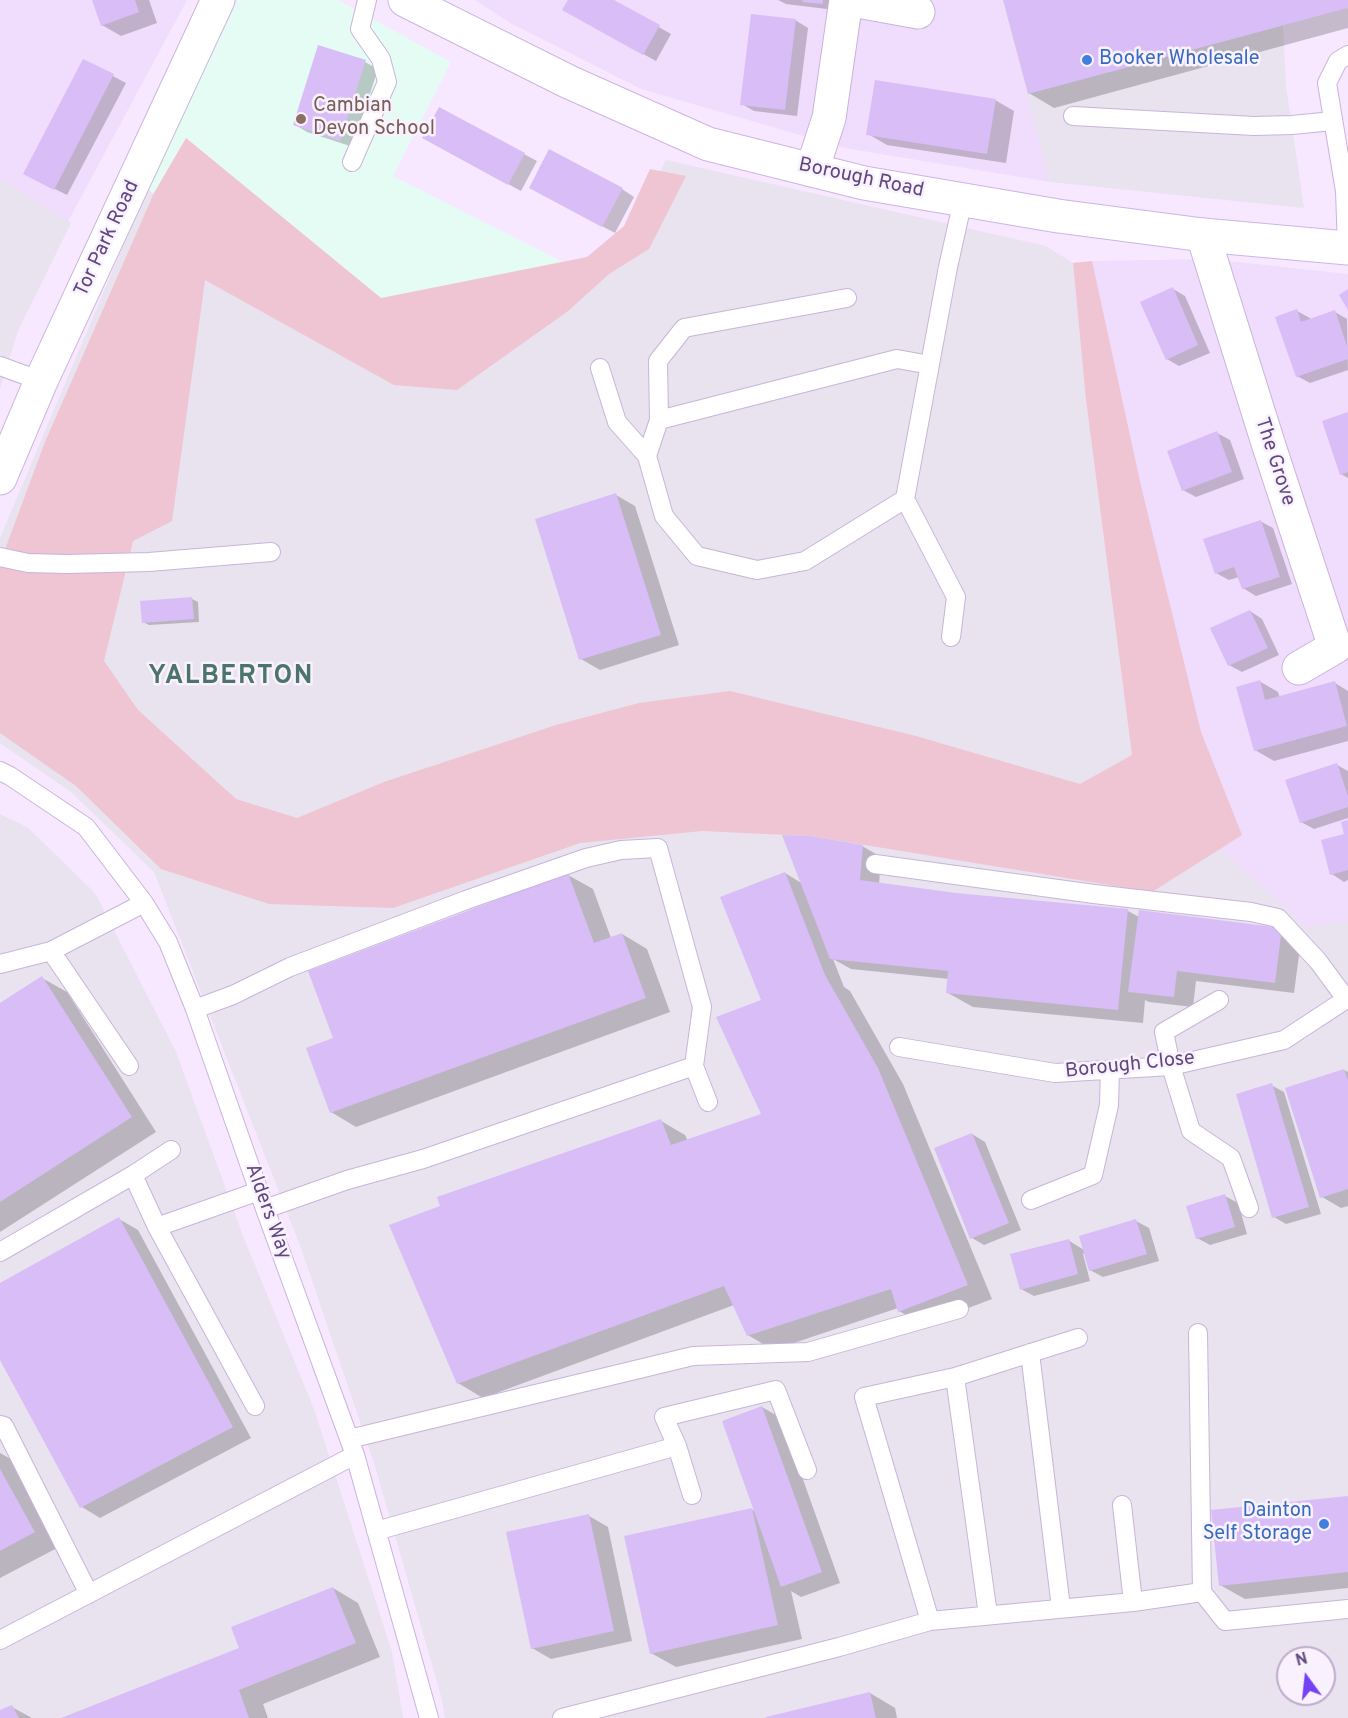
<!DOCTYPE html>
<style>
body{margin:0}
#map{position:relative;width:1348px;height:1718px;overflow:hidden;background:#f7e8ff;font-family:Overpass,sans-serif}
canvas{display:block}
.north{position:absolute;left:1276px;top:1646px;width:60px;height:60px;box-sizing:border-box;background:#faf1ff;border:2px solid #bcadcb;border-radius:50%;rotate:345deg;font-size:16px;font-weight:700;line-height:24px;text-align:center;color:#5e487d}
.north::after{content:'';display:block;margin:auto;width:21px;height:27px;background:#7441f5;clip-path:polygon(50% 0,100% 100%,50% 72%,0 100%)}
</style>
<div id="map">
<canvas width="1348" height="1718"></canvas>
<div class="north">N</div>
</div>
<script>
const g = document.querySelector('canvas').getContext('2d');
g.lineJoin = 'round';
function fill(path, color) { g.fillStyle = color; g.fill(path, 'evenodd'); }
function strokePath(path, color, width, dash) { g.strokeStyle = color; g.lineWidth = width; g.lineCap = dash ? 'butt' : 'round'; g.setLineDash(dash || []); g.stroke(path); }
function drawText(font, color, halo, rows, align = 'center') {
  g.font = font + ' Overpass,sans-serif'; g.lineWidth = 5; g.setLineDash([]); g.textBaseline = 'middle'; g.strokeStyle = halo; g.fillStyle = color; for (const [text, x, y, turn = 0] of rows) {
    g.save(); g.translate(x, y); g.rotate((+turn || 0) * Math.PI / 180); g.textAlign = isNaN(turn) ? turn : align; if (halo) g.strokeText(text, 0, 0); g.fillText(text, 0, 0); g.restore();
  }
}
fill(new Path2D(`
 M 0,0 L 187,0 L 64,229 L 0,188 Z
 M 475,0 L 1002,0 L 1050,182 L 845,148 L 641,89 L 510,23 Z
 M 1210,259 L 1348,274 L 1348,922 L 1306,927 L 1225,853 L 1132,755 L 1073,263 L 1092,261 Z`), '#f0dcfc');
fill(new Path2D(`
 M 1002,0 L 1348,0 L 1348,8 L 1283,26 L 1286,86 L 1304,208 L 1050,182 Z
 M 666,160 L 1046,246 L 1073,263 L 1086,400 L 1132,755 L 1225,853 L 1306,927 L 1348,922 L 1348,1718 L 445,1718 L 441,1696 L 375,1466 L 301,1248 L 154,872 L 71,792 L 0,743 L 0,538 L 147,189 L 380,338 L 563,296 L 631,226 ZM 1288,1658 L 1324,1658 L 1324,1694 L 1288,1694 Z
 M 0,179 L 71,223 L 18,331 L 0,389 Z
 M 0,814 L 27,827 L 95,893 L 176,1052 L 243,1236 L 314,1409 L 392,1652 L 403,1718 L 0,1718 Z`), '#e9e2ef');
fill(new Path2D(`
 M 238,0 L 338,0 L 451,62 L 393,176 L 585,273 L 380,338 L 147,189 Z`), '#e5fcf4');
fill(new Path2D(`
 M 186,138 L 381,298 L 587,257 L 624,226 L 650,169 L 686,176 L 649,249 L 609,274 L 568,311 L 457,390 L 394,385 L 205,280 L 172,521 L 133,541 L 104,661 L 138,710 L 236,799 L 297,818 L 384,782 L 556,725 L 639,703 L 730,691 L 916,736 L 1080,784 L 1132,755 L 1086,400 L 1073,263 L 1092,261 L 1141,486 L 1201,732 L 1242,835 L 1152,892 L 810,836 L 702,831 L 580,843 L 393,908 L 269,904 L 161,869 L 76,786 L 0,733 L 0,563 L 45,442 L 154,193 Z`), '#efc4d3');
fill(new Path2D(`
 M 93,0 L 149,0 L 157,23 L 121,36 L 102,25 Z
 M 569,0 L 611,0 L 671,34 L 656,61 L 564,10 Z
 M 778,0 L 837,0 L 835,10 L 786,4 Z
 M 1005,0 L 1348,0 L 1348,28 L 1054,108 L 1029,93 Z
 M 795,20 L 808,28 L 797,116 L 754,111 L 742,104 Z
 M 84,61 L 126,83 L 67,195 L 37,180 Z
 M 365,62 L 378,69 L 353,147 L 307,132 L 294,124 Z
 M 995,100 L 1014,111 L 1006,163 L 887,145 L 868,134 Z
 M 440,109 L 537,161 L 521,191 L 436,145 Z
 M 622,189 L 634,197 L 615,233 L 543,195 Z
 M 1173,289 L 1185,296 L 1210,353 L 1179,366 L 1167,359 Z
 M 1297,311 L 1310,318 L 1310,320 L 1335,312 L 1347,319 L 1348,370 L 1310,383 L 1297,376 Z
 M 1348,414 L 1348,478 L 1341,474 Z
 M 1217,433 L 1230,440 L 1244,479 L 1196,497 L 1183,490 Z
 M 616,495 L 635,506 L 679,645 L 600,670 L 581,659 Z
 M 1260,521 L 1273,528 L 1292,584 L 1256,596 L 1243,588 L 1239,577 L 1229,580 L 1216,573 Z
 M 192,599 L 198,602 L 199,622 L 149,625 L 143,622 Z
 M 1250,611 L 1262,619 L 1279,655 L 1242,672 L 1229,665 Z
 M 1259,681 L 1278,692 L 1280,698 L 1335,683 L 1348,691 L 1348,741 L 1274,761 L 1255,750 Z
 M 1337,765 L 1348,771 L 1348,818 L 1314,829 L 1301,822 Z
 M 1348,821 L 1348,880 L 1344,882 L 1332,874 L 1346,835 Z
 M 862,846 L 881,857 L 879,884 L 956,894 L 1128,911 L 1139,917 L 1282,929 L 1301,940 L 1294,993 L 1196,981 L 1193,1007 L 1149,1002 L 1145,1000 L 1143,1023 L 973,1007 L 948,993 L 949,979 L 851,969 L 833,959 L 844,987 L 850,991 L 903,1084 L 992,1299 L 924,1325 L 899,1311 L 898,1308 L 773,1350 L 748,1335 L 734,1305 L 483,1398 L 458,1383 L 661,1121 L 685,1135 L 688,1141 L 763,1115 L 763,1000 L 785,873 L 803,884 Z
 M 568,875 L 593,889 L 611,938 L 622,934 L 647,949 L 670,1012 L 356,1127 L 331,1112 L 335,1039 Z
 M 42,978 L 67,992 L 156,1132 L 0,1232 L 0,1005 Z
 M 1344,1070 L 1348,1072 L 1348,1206 L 1341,1208 L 1322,1197 Z
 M 1271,1085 L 1284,1092 L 1321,1214 L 1286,1224 L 1274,1217 Z
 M 972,1134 L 985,1142 L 1021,1230 L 984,1245 L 972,1238 Z
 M 1225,1196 L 1238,1203 L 1247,1234 L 1210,1245 L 1197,1238 Z
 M 119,1219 L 138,1230 L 251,1438 L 100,1518 L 82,1507 L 0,1359 L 0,1285 Z
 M 1136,1221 L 1149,1228 L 1159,1261 L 1103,1277 L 1090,1270 L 1085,1253 L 1083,1254 L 1090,1281 L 1034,1296 L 1021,1289 L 1068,1240 L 1084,1250 Z
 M 762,1407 L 781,1418 L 840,1583 L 801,1597 L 791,1591 L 802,1639 L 676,1667 L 651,1653 L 751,1509 L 756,1512 Z
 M 0,1453 L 11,1459 L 59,1547 L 0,1578 Z
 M 1348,1498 L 1348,1588 L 1245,1599 L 1220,1585 Z
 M 589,1516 L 608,1527 L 632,1641 L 551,1659 L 532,1648 Z
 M 333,1588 L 358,1603 L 380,1657 L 263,1704 L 268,1718 L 65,1718 L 241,1649 Z
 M 870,1693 L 895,1708 L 897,1718 L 769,1718 Z
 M 12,1707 L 32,1718 L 0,1718 L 0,1712 Z`), '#0003');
fill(new Path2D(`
 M 92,0 L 135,0 L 139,12 L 101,26 Z
 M 568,0 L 614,0 L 660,25 L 643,55 L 562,10 Z
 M 803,0 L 823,0 L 823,4 L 802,2 Z
 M 1003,0 L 1348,0 L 1348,8 L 1028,94 Z
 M 751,14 L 796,19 L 785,110 L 740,105 Z
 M 318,45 L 366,60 L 340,141 L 293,125 Z
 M 83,59 L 114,74 L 54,190 L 23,174 Z
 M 875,80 L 996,99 L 987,154 L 866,135 Z
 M 439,107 L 525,153 L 508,185 L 422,138 Z
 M 549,149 L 623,188 L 602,227 L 529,188 Z
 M 1173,287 L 1198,345 L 1166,360 L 1140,302 Z
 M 1348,289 L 1348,310 L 1339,295 Z
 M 1297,309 L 1301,322 L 1335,310 L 1348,349 L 1348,359 L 1296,377 L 1275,317 Z
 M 1348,412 L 1348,472 L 1340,475 L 1322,421 Z
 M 1217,431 L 1232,472 L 1182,491 L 1167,451 Z
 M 616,493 L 661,635 L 579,660 L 535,519 Z
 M 1261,520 L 1280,577 L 1242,589 L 1234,567 L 1215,574 L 1203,539 Z
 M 192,597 L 194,619 L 142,623 L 140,601 Z
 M 1250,610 L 1268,648 L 1228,666 L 1210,628 Z
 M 1260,680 L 1265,700 L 1335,681 L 1347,726 L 1254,751 L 1236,687 Z
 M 1337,763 L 1348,796 L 1348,807 L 1300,823 L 1285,780 Z
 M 1348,820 L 1348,870 L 1330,875 L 1321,840 L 1344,834 L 1341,822 Z
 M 782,835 L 810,836 L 863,845 L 860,880 L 956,893 L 1128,909 L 1118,1010 L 946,993 L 948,971 L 830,959 Z
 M 785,872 L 825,975 L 878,1068 L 968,1285 L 898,1312 L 891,1289 L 747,1336 L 724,1286 L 457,1384 L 389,1225 L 440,1206 L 437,1197 L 661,1119 L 671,1145 L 761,1114 L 716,1017 L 761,1000 L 720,897 Z
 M 568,873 L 594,943 L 622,933 L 646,998 L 330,1113 L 306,1048 L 333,1038 L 308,971 Z
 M 1139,910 L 1282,928 L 1275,983 L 1177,971 L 1174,997 L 1128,992 Z
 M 42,976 L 132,1117 L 0,1202 L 0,1003 Z
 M 1344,1069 L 1348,1080 L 1348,1189 L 1320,1198 L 1285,1088 Z
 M 1272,1083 L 1309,1207 L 1272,1218 L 1236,1094 Z
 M 972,1133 L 1009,1223 L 970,1239 L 934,1148 Z
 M 1225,1194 L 1235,1227 L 1196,1239 L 1186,1206 Z
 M 119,1217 L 233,1427 L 80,1508 L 0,1360 L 0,1283 Z
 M 1136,1219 L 1147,1254 L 1089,1271 L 1079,1236 Z
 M 1069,1239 L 1078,1274 L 1020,1290 L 1010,1254 Z
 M 762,1406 L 822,1572 L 781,1587 L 722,1421 Z
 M 0,1469 L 35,1532 L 0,1551 Z
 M 1348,1496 L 1348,1572 L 1219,1586 L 1211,1510 Z
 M 752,1508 L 778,1625 L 650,1654 L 624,1536 Z
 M 589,1514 L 614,1631 L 531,1649 L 506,1532 Z
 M 333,1587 L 356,1643 L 239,1690 L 249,1718 L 61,1718 L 239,1648 L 231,1627 Z
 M 870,1692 L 876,1718 L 766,1718 L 766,1717 Z
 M 12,1705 L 19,1718 L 0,1718 L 0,1710 Z`), '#d8bdf7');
const lane = new Path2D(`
 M 1073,116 L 1254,126 L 1292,125 L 1333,121
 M 352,162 L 387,82 L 381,59 L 360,29 L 367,0
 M 1347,248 L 1345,191 L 1327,83 L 1338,61 L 1348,55
 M 0,366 L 41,381
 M 600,368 L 617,422 L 647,456
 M 659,420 L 658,361 L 684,328 L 847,298
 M 905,499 L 805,561 L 757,570 L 697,556 L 664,516 L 647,456 L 659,420 L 897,359 L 930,365
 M 0,557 L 28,563 L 67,564 L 149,562 L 271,552
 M 951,637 L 956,597 L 905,499 L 948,267 L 963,200
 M 0,771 L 10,776 L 86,827 L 144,903 L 168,942 L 195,1009 L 265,1209 L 355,1455 L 429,1718
 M 875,864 L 1094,894 L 1251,912 L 1278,918 L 1318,961 L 1346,999
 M 51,951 L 129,1066
 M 0,964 L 51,951 L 144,903
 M 1219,1000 L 1164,1032 L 1171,1066 L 1191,1131 L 1231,1158 L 1249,1208
 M 195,1009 L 233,995 L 290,967 L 466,900 L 586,858 L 621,850 L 658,848 L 702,1007 L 694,1066 L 423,1159 L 347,1180 L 265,1209
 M 899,1047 L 1055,1073 L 1171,1066 L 1284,1040 L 1348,998
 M 694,1066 L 708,1102
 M 133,1175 L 157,1227
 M 1031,1200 L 1093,1175 L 1109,1105 L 1110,1069
 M 0,1252 L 133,1175 L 171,1150
 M 1198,1333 L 1202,1592
 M 1030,1353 L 1061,1608
 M 955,1377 L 988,1615
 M 255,1406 L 157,1227 L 259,1191
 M 0,1425 L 4,1426 L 89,1594
 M 349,1439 L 693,1356 L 808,1352 L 959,1309
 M 692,1495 L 677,1446 L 664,1417 L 776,1390 L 807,1470
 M 1122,1505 L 1133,1602
 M 376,1531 L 677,1446
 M 930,1621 L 1133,1602 L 1202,1592 L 1225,1621 L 1348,1609
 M 0,1640 L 355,1455
 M 562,1718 L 839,1647 L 930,1621 L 864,1397 L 955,1377 L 1078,1338`);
const street = new Path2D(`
 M 852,0 L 918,12
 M 812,170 L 829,118 L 846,0
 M 1203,235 L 1268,443 L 1335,647 L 1299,668
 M 0,478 L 41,381 L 218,0`);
const secondary = new Path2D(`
 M 405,0 L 569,82 L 708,144 L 864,183 L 1058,216 L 1203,235 L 1348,248`);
strokePath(lane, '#c8b4da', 20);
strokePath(street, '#c8b4da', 35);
strokePath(secondary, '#ccb5e2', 35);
strokePath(lane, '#fff', 18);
strokePath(street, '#fff', 33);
strokePath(secondary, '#fff', 33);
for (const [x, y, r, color] of [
 [1087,60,6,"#3f7fe0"],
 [301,119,6,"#8d6e63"],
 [1324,1524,6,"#3f7fe0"]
]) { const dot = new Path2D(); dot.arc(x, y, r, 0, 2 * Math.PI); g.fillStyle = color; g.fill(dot); strokePath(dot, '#faf1ff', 2); }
drawText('20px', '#366cbe', '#faf1ff', [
 ["Booker Wholesale",1099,60],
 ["Dainton",1312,1512,"right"],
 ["Self Storage",1312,1535,"right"]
], 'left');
drawText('20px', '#785e54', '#faf1ff', [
 ["Cambian",313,107],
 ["Devon School",313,130]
], 'left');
drawText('20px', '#5e487d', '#faf1ff', [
 ["Borough Road",861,179,12],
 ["Tor Park Road",108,239,-65],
 ["The Grove",1274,462,72],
 ["Borough Close",1130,1066,-6],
 ["Alders Way",267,1212,70]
]);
g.letterSpacing = '1.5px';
drawText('bold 26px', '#4b7569', '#faf1ff', [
 ["YALBERTON",231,678]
]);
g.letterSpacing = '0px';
</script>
